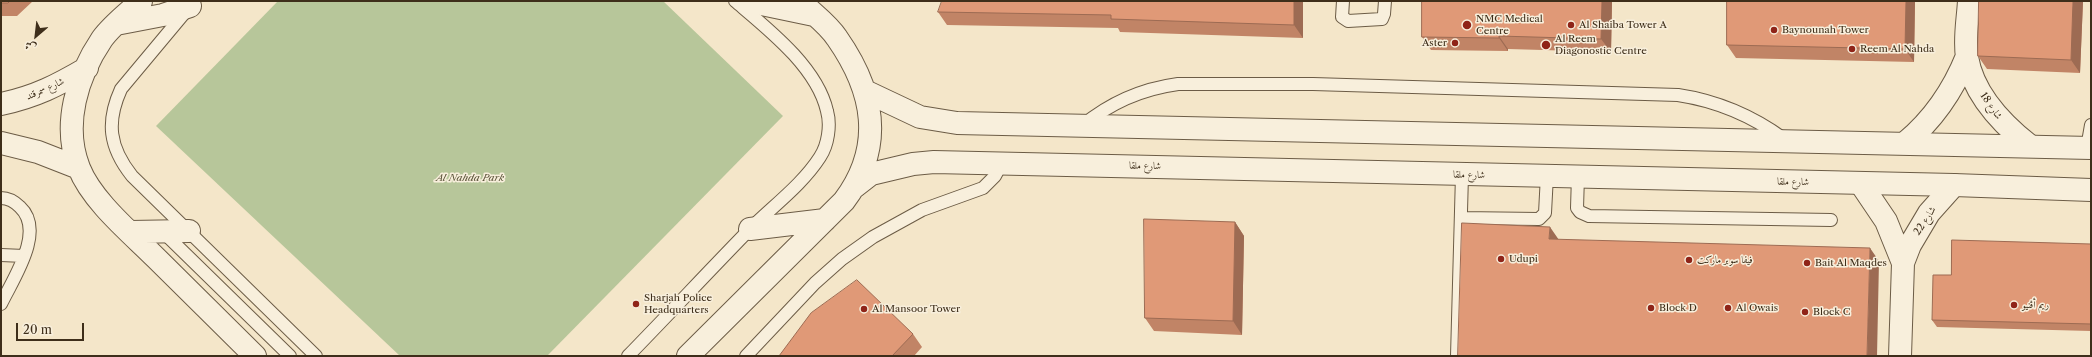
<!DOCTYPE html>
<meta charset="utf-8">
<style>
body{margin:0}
#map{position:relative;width:2092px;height:357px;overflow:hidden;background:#f4e6c9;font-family:"Libre Caslon Text",Amiri,serif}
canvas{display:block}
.frame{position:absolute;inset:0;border:2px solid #3e2e1a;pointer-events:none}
.north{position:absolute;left:16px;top:16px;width:40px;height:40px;-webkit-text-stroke:3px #f8efdc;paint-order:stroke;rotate:208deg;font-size:11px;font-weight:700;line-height:16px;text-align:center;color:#3e2e1a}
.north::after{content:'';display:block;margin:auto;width:14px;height:18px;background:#3e2e1a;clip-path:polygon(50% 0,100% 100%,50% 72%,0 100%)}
.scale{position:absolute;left:16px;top:323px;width:68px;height:18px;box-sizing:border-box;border:2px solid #3e2e1a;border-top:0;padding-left:5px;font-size:12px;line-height:14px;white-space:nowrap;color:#3e2e1a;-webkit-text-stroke:3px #f8efdc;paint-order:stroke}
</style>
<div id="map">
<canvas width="2092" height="357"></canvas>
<div class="frame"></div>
<div class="north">ش</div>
<div class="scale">20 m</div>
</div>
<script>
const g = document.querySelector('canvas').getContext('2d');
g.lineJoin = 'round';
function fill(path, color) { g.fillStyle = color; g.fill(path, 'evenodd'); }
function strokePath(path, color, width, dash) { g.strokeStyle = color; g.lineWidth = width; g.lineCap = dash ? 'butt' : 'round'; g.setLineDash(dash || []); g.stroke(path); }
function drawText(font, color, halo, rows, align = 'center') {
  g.font = font + ' "Libre Caslon Text",Amiri,serif'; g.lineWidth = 3; g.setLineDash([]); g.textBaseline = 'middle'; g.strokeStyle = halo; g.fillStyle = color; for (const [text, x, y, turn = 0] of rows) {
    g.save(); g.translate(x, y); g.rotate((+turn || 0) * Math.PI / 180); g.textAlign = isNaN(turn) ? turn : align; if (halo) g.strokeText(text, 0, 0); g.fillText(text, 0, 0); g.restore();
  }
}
fill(new Path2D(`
 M 278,1 L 663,1 L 783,116 L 547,356 L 400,356 L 156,126 Z`), '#b7c69a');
const service = new Path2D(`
 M 1343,1 L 1342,17 L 1348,21 L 1382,19 L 1384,14 L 1385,1
 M 187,10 L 121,89 C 106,122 109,147 132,176 L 316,356
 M 1082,126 C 1111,102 1141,89 1178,84 L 1313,84 L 1678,95 C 1718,101 1751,115 1784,139
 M 2087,148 L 2091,125
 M 1578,176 L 1577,208 L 1580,212 L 1589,216 L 1831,220
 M 1,198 C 8,198 15,202 20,207 C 46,231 13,279 1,304
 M 1461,218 L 1539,219 L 1545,213 L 1547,175
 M 163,232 L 290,356
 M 1,255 L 24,256
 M 628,356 C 669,314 709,271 750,229 C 773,206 802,185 820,157 C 828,145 831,125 827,111 C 817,67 768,29 735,1
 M 746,356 L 815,283 L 842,259 L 873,237 L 922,210 L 983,188 L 995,176 L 1002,163
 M 1457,356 L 1462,175`);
const minor = new Path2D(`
 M 1969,1 C 1968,19 1964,39 1967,57 C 1973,94 2002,124 2030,146
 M 1905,143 C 1934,119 1953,91 1967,56
 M 1861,184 L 1886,221 L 1903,263
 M 1900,356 L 1903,263 L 1910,245 L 1929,213 L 1954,185`);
const tertiary = new Path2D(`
 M 141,1 C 128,13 112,25 102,39 C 77,76 62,125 79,168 C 92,201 131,233 156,258 C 189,291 222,323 255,356
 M 747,1 L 814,15
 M 116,24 L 163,15 L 190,6
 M 865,91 L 920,117 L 957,123 L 2091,148
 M 1,104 C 35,97 58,85 87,68
 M 1,143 L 38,152 L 79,168
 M 853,188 L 871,174 L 913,164 L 934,162 L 1954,185 L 2091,190
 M 750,229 L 825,220
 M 130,232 L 189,231
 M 688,356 L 844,201 C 885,146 874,91 837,38 C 828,24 812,13 800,1`);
strokePath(service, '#6c5c46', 14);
strokePath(minor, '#6c5c46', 24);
strokePath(tertiary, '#6c5c46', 24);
strokePath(service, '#f8efdc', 12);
strokePath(minor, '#f8efdc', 22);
strokePath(tertiary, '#f8efdc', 22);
fill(new Path2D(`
 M 1,1 L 33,1 L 17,16 L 1,16 Z
 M 1303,1 L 1303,38 L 1120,32 L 1118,28 L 947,25 L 938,12 Z
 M 1422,1 L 1612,1 L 1611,52 L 1508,49 L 1508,51 L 1431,50 L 1422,37 Z
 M 1915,1 L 1914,62 L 1736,58 L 1727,45 Z
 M 2083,1 L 2080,73 L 1987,69 L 1978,56 Z
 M 1235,222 L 1244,236 L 1242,335 L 1154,331 L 1145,318 Z
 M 2091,244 L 2091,331 L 1937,327 L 1932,320 L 1951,275 Z
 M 913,334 L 922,347 L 914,356 L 779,356 Z`), '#c18466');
fill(new Path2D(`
 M 1294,1 L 1303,1 L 1303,38 L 1294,25 Z
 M 1602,1 L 1612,1 L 1611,52 L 1601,39 Z
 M 1906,1 L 1915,1 L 1914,62 L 1905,49 Z
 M 2073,1 L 2083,1 L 2080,73 L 2071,60 Z
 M 1499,36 L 1508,49 L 1508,51 L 1499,38 Z
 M 1235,222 L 1244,236 L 1242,335 L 1233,321 Z
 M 1550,227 L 1559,240 L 1549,239 Z
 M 1870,248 L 1879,261 L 1877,356 L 1867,356 Z`), '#9d6b53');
const building = new Path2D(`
 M 1,1 L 10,1 L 8,3 L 1,3 Z
 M 942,1 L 1294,1 L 1294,25 L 1111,19 L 1111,15 L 938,12 Z
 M 1422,1 L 1602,1 L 1601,39 L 1499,36 L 1499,38 L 1422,37 Z
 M 1727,1 L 1906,1 L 1905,49 L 1727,45 Z
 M 1979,1 L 2073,1 L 2071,60 L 1978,56 Z
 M 1144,219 L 1235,222 L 1233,321 L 1145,318 Z
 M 1462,223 L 1550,227 L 1549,239 L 1870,248 L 1867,356 L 1458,356 Z
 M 1952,240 L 2091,244 L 2091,324 L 1932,320 L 1933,275 L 1951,275 Z
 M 857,280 L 913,334 L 892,356 L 779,356 L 811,313 Z`);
fill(building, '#e09977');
strokePath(building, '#9d6b53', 1);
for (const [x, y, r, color] of [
 [1467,25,5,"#8f2418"],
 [1571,25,4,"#8f2418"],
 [1774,30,4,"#8f2418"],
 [1455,43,4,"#8f2418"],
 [1546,45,5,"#8f2418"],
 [1852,49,4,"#8f2418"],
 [1501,259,4,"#8f2418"],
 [1689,260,4,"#8f2418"],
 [1807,263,4,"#8f2418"],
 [636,304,4,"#8f2418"],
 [2014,305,4,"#8f2418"],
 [1651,308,4,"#8f2418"],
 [1728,308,4,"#8f2418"],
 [864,309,4,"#8f2418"],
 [1805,312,4,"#8f2418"]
]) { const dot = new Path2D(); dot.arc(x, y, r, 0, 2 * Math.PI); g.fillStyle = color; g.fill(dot); strokePath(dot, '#f8efdc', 1.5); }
drawText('10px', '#3e2e1a', '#f8efdc', [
 ["NMC Medical",1476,19],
 ["Centre",1476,31],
 ["Al Shaiba Tower A",1579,25],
 ["Baynounah Tower",1782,30],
 ["Al Reem",1555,39],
 ["Diagonostic Centre",1555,51],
 ["Aster",1447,43,"right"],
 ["Reem Al Nahda",1860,49],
 ["Udupi",1509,259],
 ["فيفا سوبر ماركت",1697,260],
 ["Bait Al Maqdes",1815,263],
 ["Sharjah Police",644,298],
 ["Headquarters",644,310],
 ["ريم أڤنيو",2022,305],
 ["Block D",1659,308],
 ["Al Owais",1736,308],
 ["Al Mansoor Tower",872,309],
 ["Block C",1813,312]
], 'left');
drawText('10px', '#3e2e1a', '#f8efdc', [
 ["شارع سمرقند",45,89,-24],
 ["شارع 18",1991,106,55],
 ["شارع ملقا",1145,166,1],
 ["شارع ملقا",1469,175,1],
 ["شارع ملقا",1793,182,1],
 ["شارع 22",1925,221,-57]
]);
drawText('italic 10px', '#5c543a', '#f8efdc', [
 ["Al Nahda Park",470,178]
]);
</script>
